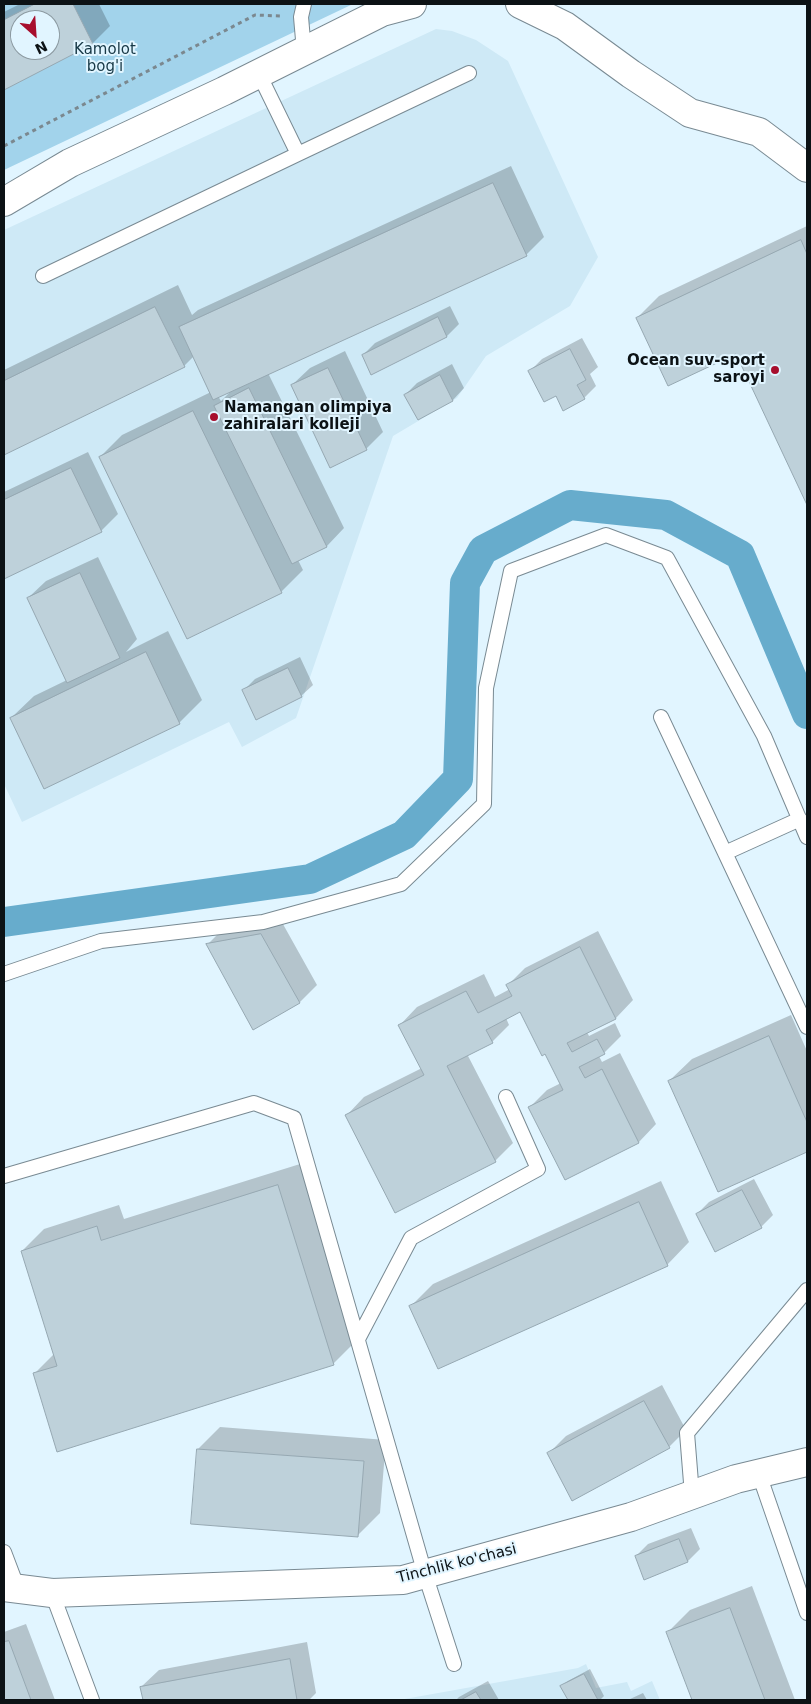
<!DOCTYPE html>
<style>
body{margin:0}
#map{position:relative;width:811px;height:1704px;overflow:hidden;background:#e1f5ff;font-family:"DejaVu Sans",sans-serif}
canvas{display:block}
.frame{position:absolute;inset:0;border:5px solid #0c1215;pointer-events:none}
.north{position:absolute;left:10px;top:10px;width:50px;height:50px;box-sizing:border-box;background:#e1f5ff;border:1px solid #8c9aa1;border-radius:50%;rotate:154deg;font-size:14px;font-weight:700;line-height:20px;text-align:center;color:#0c1215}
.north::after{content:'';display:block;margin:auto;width:18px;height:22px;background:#a70e2d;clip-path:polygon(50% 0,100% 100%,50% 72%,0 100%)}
</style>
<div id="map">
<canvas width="811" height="1704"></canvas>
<div class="frame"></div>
<div class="north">N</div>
</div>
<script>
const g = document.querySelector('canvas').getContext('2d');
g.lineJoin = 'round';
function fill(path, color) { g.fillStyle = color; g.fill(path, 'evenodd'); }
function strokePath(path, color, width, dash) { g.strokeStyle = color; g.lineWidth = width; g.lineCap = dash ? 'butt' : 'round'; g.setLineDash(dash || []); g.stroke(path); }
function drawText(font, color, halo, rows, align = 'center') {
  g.font = font + ' "DejaVu Sans",sans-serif'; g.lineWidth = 4; g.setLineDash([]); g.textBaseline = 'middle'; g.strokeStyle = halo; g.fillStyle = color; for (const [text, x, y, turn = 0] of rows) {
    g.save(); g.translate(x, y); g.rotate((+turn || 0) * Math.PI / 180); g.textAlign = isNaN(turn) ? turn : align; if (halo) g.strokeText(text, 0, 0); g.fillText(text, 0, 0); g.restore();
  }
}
fill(new Path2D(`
 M 436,29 L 452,31 L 476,40 L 508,61 L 598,257 L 570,306 L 486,356 L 457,398 L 393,436 L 296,718 L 242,747 L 229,722 L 22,822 L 4,784 L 4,230 Z
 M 586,1664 L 596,1688 L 627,1682 L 631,1691 L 652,1681 L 660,1700 L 399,1700 L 578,1668 Z`), '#cee9f6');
fill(new Path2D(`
 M 4,4 L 353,4 L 4,170 ZM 20,20 L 50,20 L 50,50 L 20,50 Z`), '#a2d3eb');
fill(new Path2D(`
 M 20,4 L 99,4 L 110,26 L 93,43 L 4,89 L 4,12 ZM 20,20 L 50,20 L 50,50 L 20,50 Z
 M 511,166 L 544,237 L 526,255 L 268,373 L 344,528 L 327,546 L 298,560 L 303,570 L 281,592 L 100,457 L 122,435 L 211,392 L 194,356 L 184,366 L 4,453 L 4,370 L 178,285 L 192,315 L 198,310 ZM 232,390 L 221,401 L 218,396 Z
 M 807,226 L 807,502 L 736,352 L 637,318 L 659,296 Z
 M 450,306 L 459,324 L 447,336 L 372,373 L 363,355 L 375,343 Z
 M 582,338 L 598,367 L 590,374 L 596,386 L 584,398 L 556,394 L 530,371 L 542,359 Z
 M 345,351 L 383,432 L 366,449 L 292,385 L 310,368 Z
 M 452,364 L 464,388 L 453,400 L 418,418 L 405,395 L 417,383 Z
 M 88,452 L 118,514 L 101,531 L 4,578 L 4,492 Z
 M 98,557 L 137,639 L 126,652 L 168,631 L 202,700 L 179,723 L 45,787 L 11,718 L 34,696 L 67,680 L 28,598 L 46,581 Z
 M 300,657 L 313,685 L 301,696 L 243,691 L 255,679 Z
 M 279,917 L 317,985 L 300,1002 L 254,1028 L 208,944 L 225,927 Z
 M 598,931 L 633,1000 L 616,1018 L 587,1032 L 589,1036 L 615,1023 L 621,1036 L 604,1053 L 599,1056 L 602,1062 L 620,1053 L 656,1124 L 639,1142 L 566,1178 L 530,1107 L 547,1090 L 561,1083 L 545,1053 L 521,1011 L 506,1018 L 509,1025 L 492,1042 L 467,1054 L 513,1143 L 495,1161 L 347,1115 L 364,1097 L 422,1068 L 400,1025 L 417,1007 L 484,974 L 495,997 L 510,989 L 508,985 L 525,968 Z
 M 791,1015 L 807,1051 L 807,1151 L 718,1191 L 669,1081 L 692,1059 Z
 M 300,1164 L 355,1342 L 333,1364 L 34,1374 L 54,1354 L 22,1251 L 44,1229 L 119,1205 L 124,1219 Z
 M 754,1179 L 773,1215 L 761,1227 L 697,1214 L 709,1202 Z
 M 661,1181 L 689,1242 L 667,1265 L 411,1306 L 433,1284 Z
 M 662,1385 L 686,1430 L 669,1447 L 548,1454 L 566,1436 Z
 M 220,1427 L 386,1440 L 380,1513 L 358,1535 L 198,1449 Z
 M 691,1528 L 700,1549 L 688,1561 L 636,1556 L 648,1544 Z
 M 752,1586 L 795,1700 L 694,1700 L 668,1632 L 690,1610 Z
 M 26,1624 L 55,1700 L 4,1700 L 4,1632 Z
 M 307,1642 L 316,1693 L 309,1700 L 144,1700 L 141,1687 L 159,1670 Z
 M 590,1669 L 604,1696 L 600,1700 L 569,1700 L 562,1686 L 568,1681 Z
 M 488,1681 L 499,1700 L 456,1700 L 459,1697 Z
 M 643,1693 L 647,1700 L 628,1700 Z`), '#0003');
strokePath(new Path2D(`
 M 4,922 L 310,879 L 404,835 L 458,779 L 465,583 L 483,550 L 570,505 L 666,515 L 740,555 L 807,714`), '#67accc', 30);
const building = new Path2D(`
 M 35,4 L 73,4 L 93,44 L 4,90 L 4,20 ZM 20,20 L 50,20 L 50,50 L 20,50 Z
 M 493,183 L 527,256 L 213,400 L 179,327 Z
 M 801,240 L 807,254 L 807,505 L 736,354 L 668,386 L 636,318 Z
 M 155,307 L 185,367 L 4,455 L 4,381 Z
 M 438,317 L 447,337 L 371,375 L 362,355 Z
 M 570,349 L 586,380 L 577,385 L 585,399 L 563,411 L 556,396 L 544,402 L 528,371 Z
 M 328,368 L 367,450 L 330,468 L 291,385 Z
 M 440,375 L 453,401 L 418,420 L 404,395 Z
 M 249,388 L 327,547 L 292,564 L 214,406 Z
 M 193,411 L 282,593 L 187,639 L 99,457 Z
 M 71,468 L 102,532 L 4,579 L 4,500 Z
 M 80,573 L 120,658 L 67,683 L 27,598 Z
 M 146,652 L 180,724 L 44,789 L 10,718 Z
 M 288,668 L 302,697 L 256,720 L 242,690 Z
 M 261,934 L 300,1003 L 253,1030 L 206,944 Z
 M 580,947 L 616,1019 L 567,1043 L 572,1052 L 597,1039 L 605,1054 L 579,1067 L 585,1078 L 602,1069 L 639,1143 L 565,1180 L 528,1107 L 563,1090 L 545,1054 L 542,1056 L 520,1012 L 486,1030 L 493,1043 L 447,1066 L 496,1162 L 395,1213 L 345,1115 L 424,1075 L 398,1025 L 466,991 L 478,1013 L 512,996 L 506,985 Z
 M 769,1036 L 807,1122 L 807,1152 L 718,1192 L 668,1081 Z
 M 278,1185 L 334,1365 L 57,1452 L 33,1373 L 57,1366 L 21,1251 L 97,1226 L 101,1240 Z
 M 742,1190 L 762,1228 L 715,1252 L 696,1214 Z
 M 639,1202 L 668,1266 L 438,1369 L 409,1306 Z
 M 644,1401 L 670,1448 L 572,1501 L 547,1453 Z
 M 197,1449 L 364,1461 L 358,1537 L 191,1524 Z
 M 679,1539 L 688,1562 L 644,1580 L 635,1556 Z
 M 730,1608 L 765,1700 L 692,1700 L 666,1632 Z
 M 9,1641 L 31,1700 L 4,1700 L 4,1642 Z
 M 290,1659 L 297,1700 L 143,1700 L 140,1687 Z
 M 584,1674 L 598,1700 L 568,1700 L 560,1686 Z
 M 476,1692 L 481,1700 L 461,1700 Z`);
fill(building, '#bed1da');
strokePath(building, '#96a8b2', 1);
const service = new Path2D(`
 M 304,51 L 301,17 L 304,4
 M 298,154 L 469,73
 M 43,276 L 298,154 L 259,74
 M 661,717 L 807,1027
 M 725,853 L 800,819
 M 4,974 L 101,941 L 263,922 L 401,884 L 484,804 L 486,688 L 511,571 L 606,535 L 667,558 L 764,736 L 807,837
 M 4,1176 L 254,1103 L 294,1118 L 425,1574 L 454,1664
 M 358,1339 L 411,1238 L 538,1169 L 506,1097
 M 759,1474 L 807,1613
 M 692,1495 L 687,1433 L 807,1290
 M 4,1552 L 18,1589
 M 52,1593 L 92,1700`);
const minor = new Path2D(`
 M 520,4 L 565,26 L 631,74 L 690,113 L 759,132 L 807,168
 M 4,202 L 70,163 L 224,91 L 382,12 L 412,4`);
const tertiary = new Path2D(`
 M 4,1587 L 52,1593 L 403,1580 L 631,1517 L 736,1479 L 807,1462`);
strokePath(service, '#798a93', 16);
strokePath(minor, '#798a93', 30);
strokePath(tertiary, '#798a93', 30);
strokePath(new Path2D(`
 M 4,146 L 255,15 L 281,16`), '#7b888f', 3, [4, 4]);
strokePath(service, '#fff', 14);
strokePath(minor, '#fff', 28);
strokePath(tertiary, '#fff', 28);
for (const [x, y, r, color] of [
 [775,370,5,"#a70e2d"],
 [214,417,5,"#a70e2d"]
]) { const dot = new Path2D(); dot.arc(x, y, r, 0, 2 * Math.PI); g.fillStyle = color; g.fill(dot); strokePath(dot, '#e1f5ff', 2); }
drawText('15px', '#173846', '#e1f5ff', [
 ["Kamolot",105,50],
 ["bog'i",105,67]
]);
drawText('bold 15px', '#0c1215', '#e1f5ff', [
 ["Ocean suv-sport",765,361],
 ["saroyi",765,378],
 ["Namangan olimpiya",224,408,"left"],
 ["zahiralari kolleji",224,425,"left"]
], 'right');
drawText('15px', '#0c1215', '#e1f5ff', [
 ["Tinchlik ko'chasi",457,1564,-14]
]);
</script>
